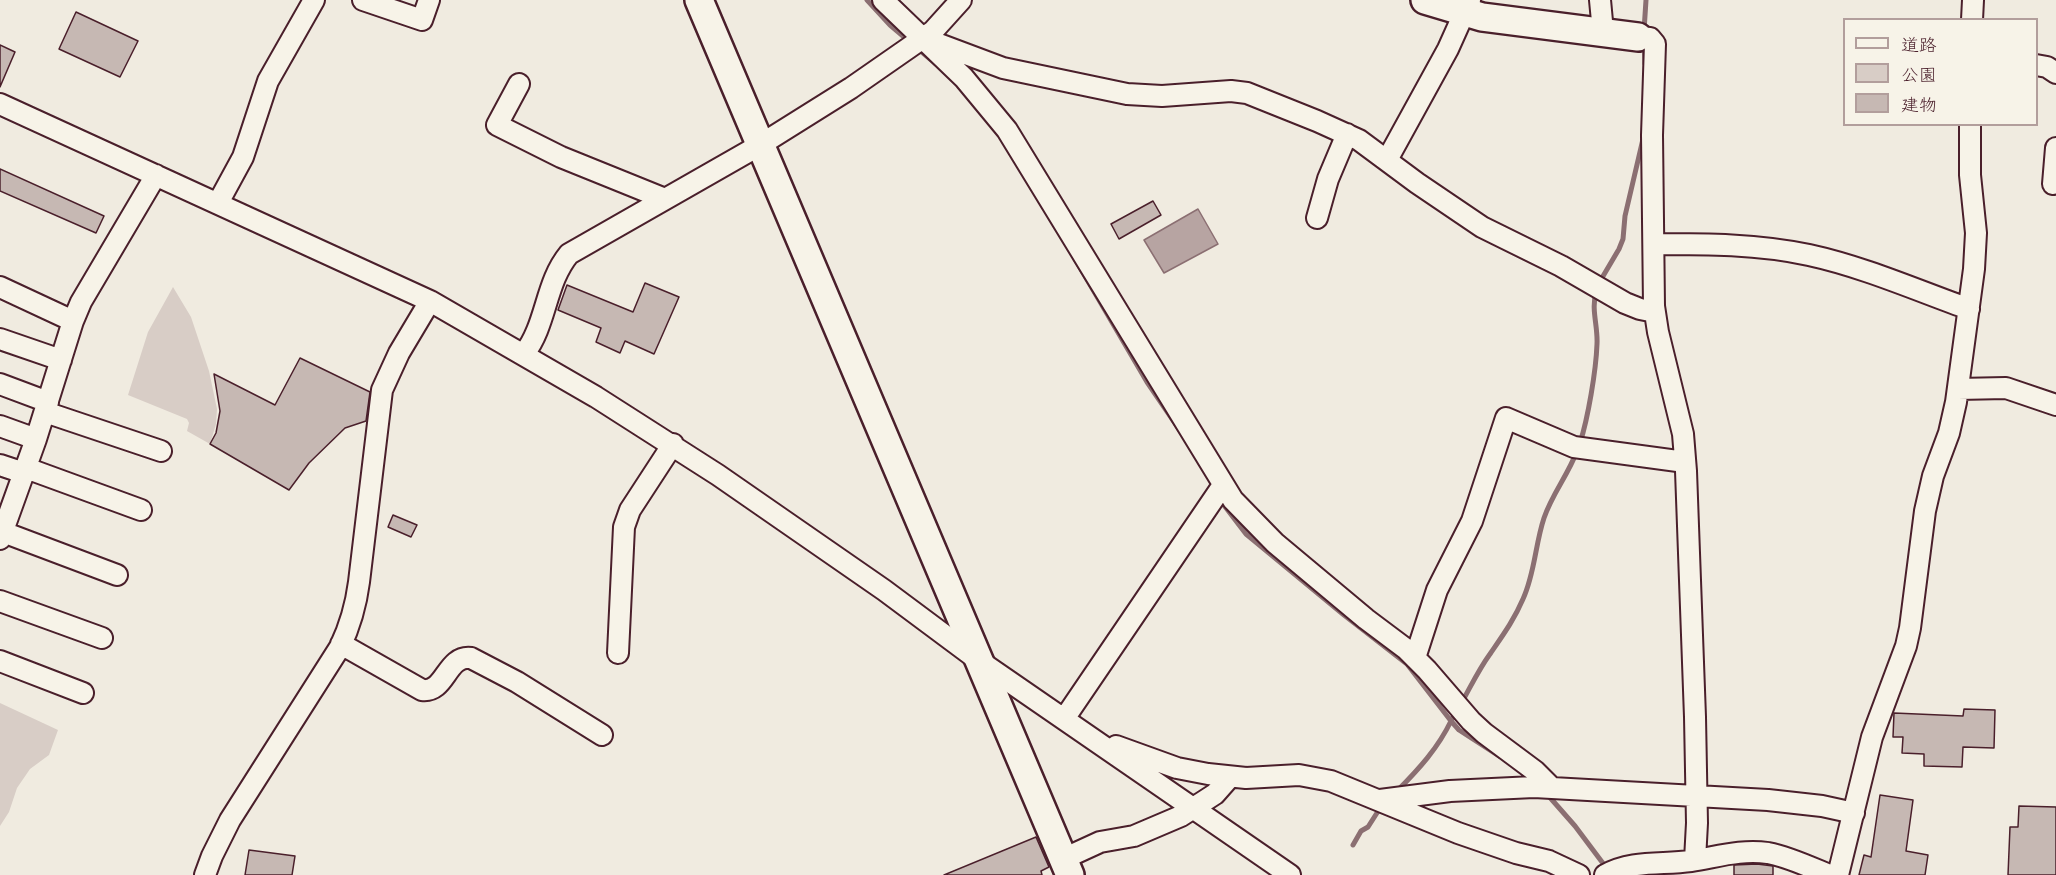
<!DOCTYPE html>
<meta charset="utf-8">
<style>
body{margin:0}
#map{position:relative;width:2056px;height:875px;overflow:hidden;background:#f0ebe0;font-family:Itim,"Klee One",sans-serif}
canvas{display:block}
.legend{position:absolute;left:1843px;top:18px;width:195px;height:108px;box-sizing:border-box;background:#f7f3e8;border:2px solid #b29e9c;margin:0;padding:8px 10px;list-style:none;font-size:18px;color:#4a1f2b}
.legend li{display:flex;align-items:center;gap:12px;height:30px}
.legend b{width:30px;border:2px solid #b29e9c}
</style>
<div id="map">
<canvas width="2056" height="875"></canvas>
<ul class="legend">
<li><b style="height:8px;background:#f7f3e8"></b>道路</li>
<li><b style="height:16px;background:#d8cdc6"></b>公園</li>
<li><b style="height:16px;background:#c6b8b3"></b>建物</li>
</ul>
</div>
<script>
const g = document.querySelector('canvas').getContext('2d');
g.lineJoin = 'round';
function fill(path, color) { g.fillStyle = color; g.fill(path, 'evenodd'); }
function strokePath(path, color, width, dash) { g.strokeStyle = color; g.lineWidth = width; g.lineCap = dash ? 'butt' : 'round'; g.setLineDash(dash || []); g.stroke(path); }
fill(new Path2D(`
 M 173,287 L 191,317 L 209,371 L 217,409 L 216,424 L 210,444 L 187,431 L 189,423 L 187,419 L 128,395 L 148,332 Z
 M 0,703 L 58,730 L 49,755 L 30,769 L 17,788 L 9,812 L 0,826 Z`), '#d8cdc6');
const water = new Path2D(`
 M 1198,209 L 1218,244 L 1164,273 L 1144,240 Z`);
fill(water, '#b7a4a2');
strokePath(water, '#8b6f72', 1.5);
strokePath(new Path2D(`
 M 867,0 L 890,25 L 936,64
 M 1644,31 L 1646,0
 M 1644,44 L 1645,64
 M 1075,259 L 1147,382 L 1181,432
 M 1599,283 L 1619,249 L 1623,239 L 1625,216 L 1643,139
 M 1580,443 C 1588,418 1596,371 1597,344 C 1598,326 1591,310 1596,292
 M 1220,500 L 1246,534 L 1344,615 L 1407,664 L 1451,721 C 1438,748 1419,769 1397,791
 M 1462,702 C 1471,686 1479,669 1490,654 C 1503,635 1514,620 1523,599 C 1535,573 1535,545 1544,518 C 1552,494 1568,475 1577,451
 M 1457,710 L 1451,721 L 1459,730 L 1499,756
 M 1546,793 L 1575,826 L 1608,870
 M 1353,845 L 1361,831 L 1368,827 L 1382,805`), '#8b6f72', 5);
const building = new Path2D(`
 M 76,12 L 138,41 L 120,77 L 59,49 Z
 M 0,45 L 15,52 L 0,87 Z
 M 0,169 L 104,216 L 96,233 L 0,191 Z
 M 1153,201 L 1161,215 L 1119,239 L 1111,224 Z
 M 645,283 L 679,297 L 654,354 L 625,341 L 620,353 L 596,342 L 601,328 L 558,310 L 567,285 L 633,312 Z
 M 300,358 L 370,392 L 366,421 L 345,428 L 309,463 L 289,490 L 210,444 L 216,433 L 220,411 L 214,374 L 275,405 Z
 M 393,515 L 417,525 L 411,537 L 388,527 Z
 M 1964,709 L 1995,710 L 1994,748 L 1963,747 L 1962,767 L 1924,766 L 1924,754 L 1902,753 L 1903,737 L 1893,737 L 1894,713 L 1963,716 Z
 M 1880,795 L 1913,800 L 1906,851 L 1928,855 L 1925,875 L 1859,875 L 1864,855 L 1871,857 Z
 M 2019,806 L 2056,807 L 2056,875 L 2008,875 L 2010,827 L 2018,827 Z
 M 1036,837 L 1049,867 L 1041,871 L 1042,875 L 944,875 Z
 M 249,850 L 295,856 L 292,875 L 245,875 Z
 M 1757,864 L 1773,866 L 1773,875 L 1734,875 L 1734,865 Z`);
fill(building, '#c6b8b3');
strokePath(building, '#4a1f2b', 1.5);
const street = new Path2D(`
 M 363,0 L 422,20 L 429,0
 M 883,0 L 964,78 L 1007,130 L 1233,500 L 1275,543 L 1366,619 L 1406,649 L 1427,670 L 1471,721 L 1484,733 L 1535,771 L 1552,788
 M 1600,0 L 1603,32
 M 1972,20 L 1973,0
 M 1638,37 L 1650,38 L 1655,44 L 1652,135 L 1654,306 L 1658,332 L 1683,434 L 1686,471 L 1695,717 L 1697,823 L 1695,860
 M 931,41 L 1003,68 L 1127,94 L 1162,96 L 1231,91 L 1247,93 L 1317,121 L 1359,140 L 1417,183 L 1482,227 L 1561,266 L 1625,303 L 1640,309 L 1655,312
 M 2036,65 L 2047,67 L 2056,73
 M 519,84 L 497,125 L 561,157 L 665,199
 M 0,104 L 430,301 L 596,397 L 718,475 L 884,590 L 978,660 L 1290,875
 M 1387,160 L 1448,49 L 1470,0
 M 2053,184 L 2056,148
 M 218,203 L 243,157 L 268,81 L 314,0
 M 1317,218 L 1328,179 L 1347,134
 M 1654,244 C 1706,244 1758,244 1809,255 C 1864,267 1916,290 1969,309
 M 0,287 L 73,321
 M 0,339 L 61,360
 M 524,354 C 547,324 545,283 569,254 L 760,145 L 851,88 L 933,31 L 961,0
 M 0,384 L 48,402
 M 1958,389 L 2006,388 L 2056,405
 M 45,412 L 161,451
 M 0,426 L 36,439
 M 0,465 L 24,473
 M 26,468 L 141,510
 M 3,532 L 117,575
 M 0,539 L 36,439 L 73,321 L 81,302 L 156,175
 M 0,601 L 102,638
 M 341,644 L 422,690 C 446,693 446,655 471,658 L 517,682 L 602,735
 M 618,653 L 624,527 L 630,510 L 673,444
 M 1415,658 L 1437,590 L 1472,521 L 1506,418 L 1574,447 L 1685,462
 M 0,661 L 83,693
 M 1064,719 L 1223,485
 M 1116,746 L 1177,768 L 1208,774 L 1246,778 L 1299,775 L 1331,781 L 1458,833 L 1516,853 L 1549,861 L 1579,875
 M 1380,800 L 1450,791 L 1534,787 L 1768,800 L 1822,806 L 1854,813
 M 1063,859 L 1100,842 L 1134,836 L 1181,816 L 1215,794 L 1230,777
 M 205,875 L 212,856 L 230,820 L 340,647 C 350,626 356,605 359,582 L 382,390 L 399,353 L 430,301
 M 1605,875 C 1632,860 1661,865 1691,861 C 1717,857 1741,849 1768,853 C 1789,857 1810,867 1829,875
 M 1838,875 L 1872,737 L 1906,646 L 1910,628 L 1925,511 L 1933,476 L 1949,433 L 1956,402 L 1974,269 L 1976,233 L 1970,175 L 1970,124`);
const secondary = new Path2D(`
 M 699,0 L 1070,875
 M 1425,0 L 1482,17 L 1638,37`);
strokePath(street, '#4a1f2b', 24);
strokePath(secondary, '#4a1f2b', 32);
strokePath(street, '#f7f3e8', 20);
strokePath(secondary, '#f7f3e8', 27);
</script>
